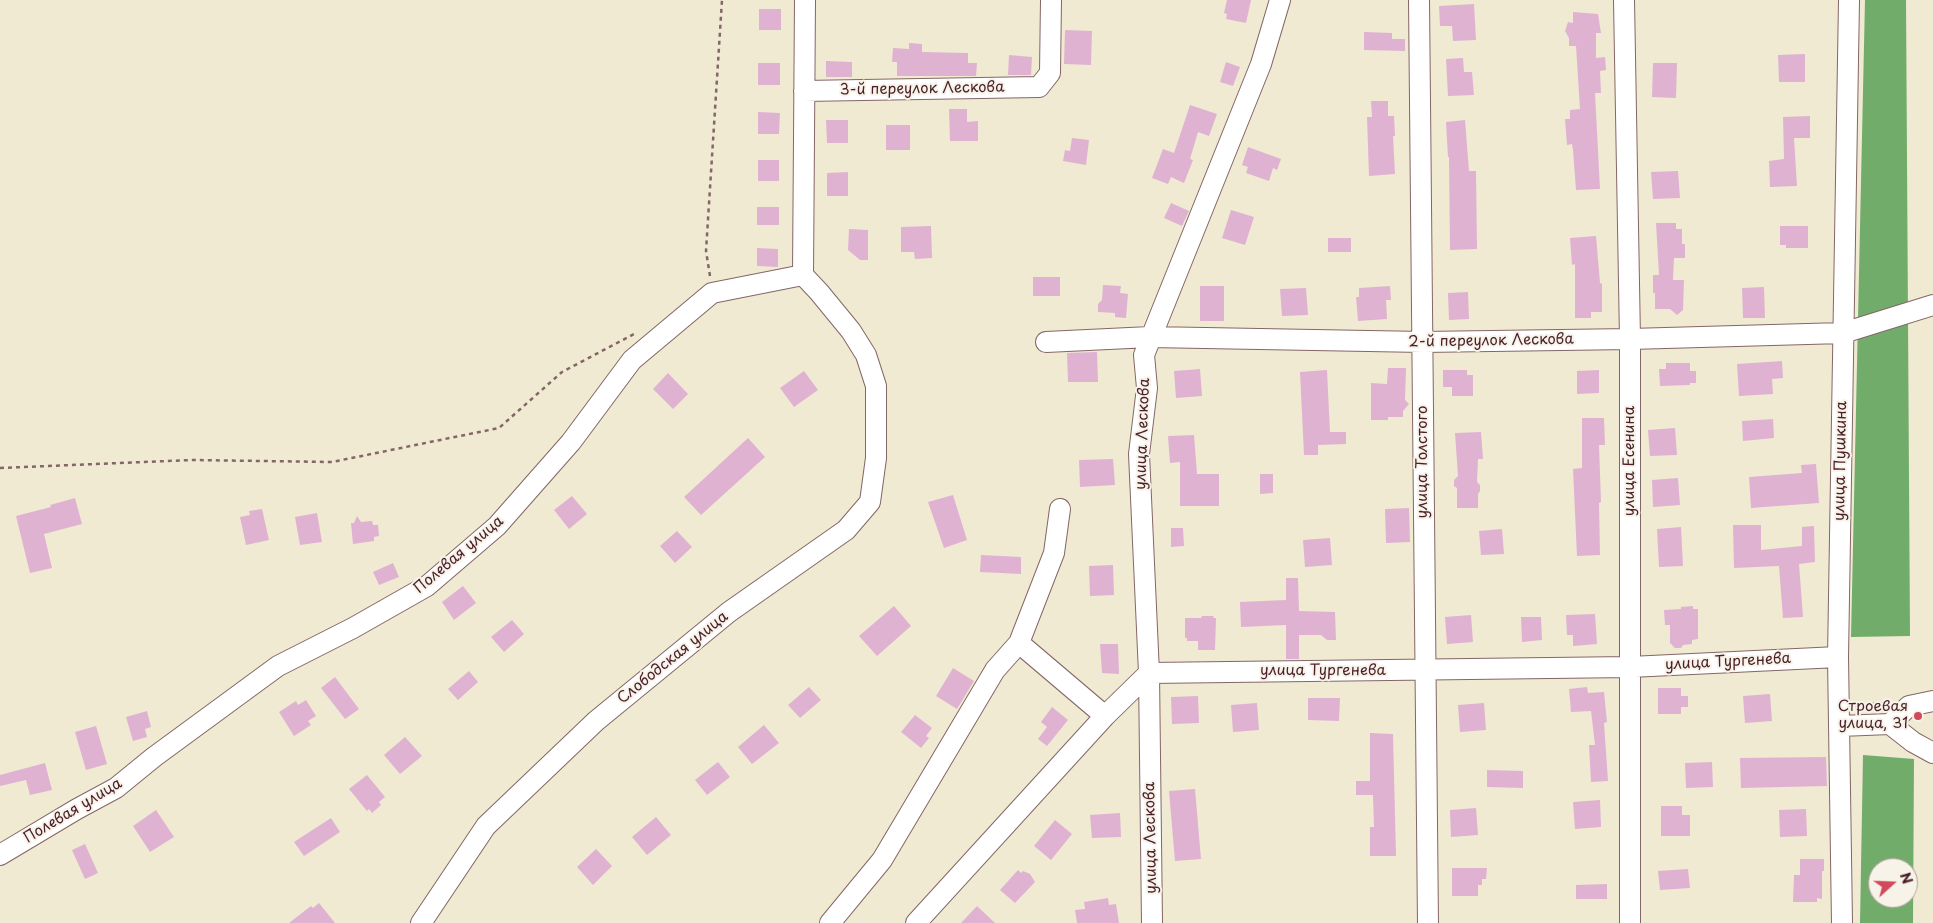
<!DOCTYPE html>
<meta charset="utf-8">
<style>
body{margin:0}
#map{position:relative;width:1933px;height:923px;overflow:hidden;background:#f0ead3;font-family:"Playpen Sans",sans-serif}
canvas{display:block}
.north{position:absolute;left:1868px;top:858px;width:50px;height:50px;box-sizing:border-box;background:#f7f3e8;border:1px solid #b29e9c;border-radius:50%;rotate:70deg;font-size:14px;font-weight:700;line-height:20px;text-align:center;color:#4a1f2b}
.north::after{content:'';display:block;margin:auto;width:18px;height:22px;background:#d1495b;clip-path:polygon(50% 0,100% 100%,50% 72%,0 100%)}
</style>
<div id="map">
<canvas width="1933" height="923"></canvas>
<div class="north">N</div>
</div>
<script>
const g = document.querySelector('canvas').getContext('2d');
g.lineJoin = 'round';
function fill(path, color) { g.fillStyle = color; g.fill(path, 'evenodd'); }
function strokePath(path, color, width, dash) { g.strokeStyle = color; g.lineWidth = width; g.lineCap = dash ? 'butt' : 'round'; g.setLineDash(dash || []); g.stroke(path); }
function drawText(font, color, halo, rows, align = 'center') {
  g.font = font + ' "Playpen Sans",sans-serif'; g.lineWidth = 4; g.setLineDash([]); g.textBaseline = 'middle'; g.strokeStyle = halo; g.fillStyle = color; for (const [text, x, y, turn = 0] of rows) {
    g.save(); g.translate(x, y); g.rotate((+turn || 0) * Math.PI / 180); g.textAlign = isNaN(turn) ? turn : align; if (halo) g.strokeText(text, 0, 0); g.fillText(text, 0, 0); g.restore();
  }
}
fill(new Path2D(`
 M 1865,0 L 1906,0 L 1910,636 L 1851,637 Z
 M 1863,755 L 1914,759 L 1913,923 L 1860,923 ZM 1878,868 L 1908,868 L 1908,898 L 1878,898 Z`), '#72ac6b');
fill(new Path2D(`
 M 1227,0 L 1251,0 L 1246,23 L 1226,19 L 1227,14 L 1224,13 Z
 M 1474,4 L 1476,40 L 1453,41 L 1452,26 L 1440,26 L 1439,6 Z
 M 759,9 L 781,9 L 781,30 L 759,30 Z
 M 1573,12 L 1598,14 L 1601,33 L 1596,33 L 1596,58 L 1605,57 L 1606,70 L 1600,71 L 1601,93 L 1595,93 L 1600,189 L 1576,190 L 1573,150 L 1572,144 L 1567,145 L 1565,119 L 1570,119 L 1570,110 L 1580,109 L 1576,46 L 1569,46 L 1569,38 L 1565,31 L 1568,22 L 1573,23 Z
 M 1065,30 L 1092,31 L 1091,65 L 1064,64 Z
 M 1364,32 L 1392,33 L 1392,39 L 1405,39 L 1405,51 L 1364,50 Z
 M 909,43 L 922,44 L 922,52 L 968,53 L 968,63 L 977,63 L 976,76 L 897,76 L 897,62 L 892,62 L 893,48 L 909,49 Z
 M 1805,54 L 1805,82 L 1779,82 L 1778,55 Z
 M 1009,55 L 1032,57 L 1031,75 L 1008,75 Z
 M 1463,58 L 1464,72 L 1472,72 L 1474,95 L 1448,96 L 1446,59 Z
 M 826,61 L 852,62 L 852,77 L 826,77 Z
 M 1226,62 L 1240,67 L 1233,86 L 1220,82 Z
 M 758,63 L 780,63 L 780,85 L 758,85 Z
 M 1653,63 L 1677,63 L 1676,98 L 1652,97 Z
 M 1371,101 L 1388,101 L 1388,116 L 1394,116 L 1395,136 L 1393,136 L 1395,174 L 1369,176 L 1367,117 L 1372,117 Z
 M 1190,105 L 1217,114 L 1209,136 L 1198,132 L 1190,159 L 1193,160 L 1184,183 L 1171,177 L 1168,184 L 1152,178 L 1163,149 L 1174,153 Z
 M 949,109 L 967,109 L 967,122 L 978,121 L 978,141 L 950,141 Z
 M 758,112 L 780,113 L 779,134 L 758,134 Z
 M 1810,116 L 1810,138 L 1794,138 L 1797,186 L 1770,187 L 1769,161 L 1784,159 L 1783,117 Z
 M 826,120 L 848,120 L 848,143 L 827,143 Z
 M 1465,120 L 1469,171 L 1476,171 L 1477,249 L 1450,250 L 1449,157 L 1448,157 L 1446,122 Z
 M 886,125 L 910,125 L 910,150 L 886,150 Z
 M 1072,138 L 1089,140 L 1086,165 L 1063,161 L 1065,150 L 1070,151 Z
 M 1248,147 L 1281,159 L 1277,170 L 1273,168 L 1269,181 L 1246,173 L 1248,167 L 1242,165 Z
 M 758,160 L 779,160 L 779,181 L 758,181 Z
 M 1678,171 L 1680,198 L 1653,199 L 1651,172 Z
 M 848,172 L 848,196 L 827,196 L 827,173 Z
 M 1171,203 L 1189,211 L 1182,226 L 1164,218 Z
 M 757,207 L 779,207 L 779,225 L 757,225 Z
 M 1231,210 L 1254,217 L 1245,245 L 1222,238 Z
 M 1656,223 L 1676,223 L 1676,229 L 1682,229 L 1682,244 L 1685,244 L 1685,258 L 1674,258 L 1673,280 L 1684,280 L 1683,310 L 1677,315 L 1670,309 L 1655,309 L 1655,293 L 1653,293 L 1653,275 L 1659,275 Z
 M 931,226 L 932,258 L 915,259 L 914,252 L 901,252 L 901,227 Z
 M 1780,226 L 1808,226 L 1808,248 L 1786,248 L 1786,245 L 1780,245 Z
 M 849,229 L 868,230 L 868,260 L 860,260 L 848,250 Z
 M 1596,236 L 1600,283 L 1602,284 L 1602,312 L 1591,312 L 1591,318 L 1575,318 L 1575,264 L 1572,265 L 1570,238 Z
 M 1328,238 L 1351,238 L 1351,252 L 1328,252 Z
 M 757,248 L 778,249 L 778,267 L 757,266 Z
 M 1033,277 L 1060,277 L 1060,296 L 1033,296 Z
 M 1103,285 L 1121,286 L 1120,293 L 1128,294 L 1126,318 L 1115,317 L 1115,313 L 1098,312 L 1098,304 L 1102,300 Z
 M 1200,286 L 1224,286 L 1224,321 L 1200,321 Z
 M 1390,286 L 1391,300 L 1386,300 L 1387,319 L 1358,321 L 1356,297 L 1359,297 L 1359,288 Z
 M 1764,287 L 1765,318 L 1743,318 L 1742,288 Z
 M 1306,288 L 1308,315 L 1282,316 L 1280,289 Z
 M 1468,292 L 1469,319 L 1449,320 L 1448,293 Z
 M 1097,352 L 1098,382 L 1068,382 L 1067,353 Z
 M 1782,361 L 1783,378 L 1772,379 L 1773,394 L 1739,396 L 1737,364 Z
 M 1666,363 L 1690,363 L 1690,371 L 1696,371 L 1696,383 L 1690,383 L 1690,385 L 1660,386 L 1659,369 L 1666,369 Z
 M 1388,368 L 1406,368 L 1405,400 L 1409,404 L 1403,411 L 1403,417 L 1388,417 L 1388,420 L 1371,420 L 1371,383 L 1387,384 Z
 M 1200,369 L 1202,396 L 1176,398 L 1174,371 Z
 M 1327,370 L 1330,432 L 1346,432 L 1346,444 L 1318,445 L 1318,455 L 1304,455 L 1300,372 Z
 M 1443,370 L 1467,370 L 1467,375 L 1473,375 L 1473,396 L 1452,396 L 1452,387 L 1443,387 Z
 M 1599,370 L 1599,393 L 1577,394 L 1577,371 Z
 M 804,371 L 818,390 L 794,407 L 780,388 Z
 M 668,373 L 688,394 L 673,409 L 653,389 Z
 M 1582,418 L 1604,418 L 1605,445 L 1599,445 L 1601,502 L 1599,503 L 1600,555 L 1577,556 L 1573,469 L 1582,468 Z
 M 1773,419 L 1774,438 L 1743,441 L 1742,421 Z
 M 1675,428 L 1677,455 L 1650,456 L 1648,430 Z
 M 1481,432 L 1483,459 L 1478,459 L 1477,482 L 1480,485 L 1480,491 L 1478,494 L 1478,508 L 1457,508 L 1457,488 L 1454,486 L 1454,480 L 1458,476 L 1455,433 Z
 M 1194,435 L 1197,474 L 1219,474 L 1219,506 L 1180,506 L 1180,462 L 1170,463 L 1168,436 Z
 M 748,438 L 765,457 L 701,515 L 684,497 Z
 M 1113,459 L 1115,485 L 1080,487 L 1079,460 Z
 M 1816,464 L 1819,503 L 1751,508 L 1749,477 L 1802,473 L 1801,465 Z
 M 1260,474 L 1273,474 L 1273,493 L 1260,494 Z
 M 1678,478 L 1680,505 L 1653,507 L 1652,480 Z
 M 953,495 L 967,540 L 944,548 L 928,502 Z
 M 572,496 L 587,514 L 569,529 L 554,510 Z
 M 75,498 L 82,524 L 44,534 L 52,568 L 30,573 L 16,516 L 51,507 L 50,505 Z
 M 1409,508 L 1410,542 L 1386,543 L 1385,509 Z
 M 262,509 L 269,540 L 246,545 L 240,517 L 250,515 L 249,511 Z
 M 317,513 L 322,542 L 300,545 L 295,517 Z
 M 357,516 L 361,522 L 372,521 L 373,525 L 378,525 L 379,536 L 374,537 L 374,541 L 353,544 L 351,523 L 354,523 Z
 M 1733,525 L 1761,525 L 1761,550 L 1802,546 L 1802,527 L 1814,526 L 1815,562 L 1799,564 L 1803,617 L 1783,618 L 1779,566 L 1734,568 Z
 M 1681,527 L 1683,566 L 1659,567 L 1657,529 Z
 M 1171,528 L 1183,528 L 1184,546 L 1171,547 Z
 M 1502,529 L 1504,554 L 1481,555 L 1479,531 Z
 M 677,531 L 692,547 L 675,563 L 660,546 Z
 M 1330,538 L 1332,565 L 1305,567 L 1303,540 Z
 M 981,555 L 1021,557 L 1021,574 L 980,572 Z
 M 393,563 L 399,577 L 379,585 L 373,572 Z
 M 1113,565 L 1114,595 L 1090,596 L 1089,566 Z
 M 1286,578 L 1298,578 L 1299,611 L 1335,612 L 1336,640 L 1327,640 L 1321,635 L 1299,635 L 1299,659 L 1286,659 L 1286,625 L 1241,627 L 1240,602 L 1286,600 Z
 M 463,586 L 476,603 L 454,620 L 442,602 Z
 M 894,606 L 911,626 L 877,656 L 859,636 Z
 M 1693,606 L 1693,609 L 1698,609 L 1698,639 L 1692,640 L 1692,644 L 1683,645 L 1681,648 L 1675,648 L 1670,643 L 1670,625 L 1665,625 L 1664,610 L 1681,609 L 1681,607 Z
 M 1595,614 L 1597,644 L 1573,646 L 1573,635 L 1567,635 L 1566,615 Z
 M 1471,615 L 1473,642 L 1447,644 L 1445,617 Z
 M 1202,616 L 1214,616 L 1213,618 L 1216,618 L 1215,650 L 1198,650 L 1198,641 L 1187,641 L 1187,638 L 1185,638 L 1185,618 L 1201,618 Z
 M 1521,617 L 1541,617 L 1542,640 L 1522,642 Z
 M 512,620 L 524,634 L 504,652 L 491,637 Z
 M 1100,644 L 1118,644 L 1119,674 L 1102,673 Z
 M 953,668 L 974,681 L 957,709 L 936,696 Z
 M 469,671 L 478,682 L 458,700 L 448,689 Z
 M 335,677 L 359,709 L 345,719 L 321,688 Z
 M 809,687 L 821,700 L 800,718 L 788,705 Z
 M 1587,687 L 1588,693 L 1604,692 L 1607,722 L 1604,723 L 1608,781 L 1591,782 L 1589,745 L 1595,745 L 1591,711 L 1571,712 L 1569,689 Z
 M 1658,688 L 1681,688 L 1681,696 L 1688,696 L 1688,707 L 1681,707 L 1681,714 L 1658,714 Z
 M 1770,694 L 1772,721 L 1745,723 L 1743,696 Z
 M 1198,696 L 1199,723 L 1172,724 L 1171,697 Z
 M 1308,698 L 1340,698 L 1339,721 L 1308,720 Z
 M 306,700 L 316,716 L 308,721 L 311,725 L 294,736 L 279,712 L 296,701 L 298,705 Z
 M 1257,703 L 1259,730 L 1233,732 L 1231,705 Z
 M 1484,703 L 1486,730 L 1460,732 L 1458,705 Z
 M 1052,707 L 1068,720 L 1047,746 L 1038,739 L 1047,727 L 1041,722 Z
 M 147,711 L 151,727 L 145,729 L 147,737 L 133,741 L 126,717 Z
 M 915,715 L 932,728 L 926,736 L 929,738 L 921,748 L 901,732 Z
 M 764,725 L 779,743 L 752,764 L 738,747 Z
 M 96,726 L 107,764 L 86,770 L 75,732 Z
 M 1370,733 L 1393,734 L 1396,856 L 1370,856 L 1370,827 L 1374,827 L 1373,795 L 1356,795 L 1356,781 L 1370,781 Z
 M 405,737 L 422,756 L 400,774 L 384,755 Z
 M 1826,757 L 1827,786 L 1741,788 L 1740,758 Z
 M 718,762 L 730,777 L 707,795 L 695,780 Z
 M 1712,762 L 1713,787 L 1686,788 L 1685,763 Z
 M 45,763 L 52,790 L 30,795 L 26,780 L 0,786 L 0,775 Z
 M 1487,770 L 1523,771 L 1523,788 L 1487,787 Z
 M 367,775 L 385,797 L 379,802 L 381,805 L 372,813 L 369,809 L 367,811 L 349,789 Z
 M 1195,789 L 1201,859 L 1175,861 L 1169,791 Z
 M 1600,800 L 1601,827 L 1575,829 L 1573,802 Z
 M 1661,806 L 1682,806 L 1682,815 L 1690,815 L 1690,836 L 1661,836 Z
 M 1476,808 L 1478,835 L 1451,837 L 1450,810 Z
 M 1806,809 L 1807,836 L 1780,837 L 1779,810 Z
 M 156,810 L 174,837 L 150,852 L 133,826 Z
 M 1120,813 L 1121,837 L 1092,838 L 1090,815 Z
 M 656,817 L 671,835 L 647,855 L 632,837 Z
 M 331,818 L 340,832 L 304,856 L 294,842 Z
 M 1055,820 L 1072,834 L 1051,860 L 1034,846 Z
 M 85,844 L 98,873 L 85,879 L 72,850 Z
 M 596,849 L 612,866 L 593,885 L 577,867 Z
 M 1800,859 L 1824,859 L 1824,871 L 1822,871 L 1822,899 L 1817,898 L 1817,902 L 1793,902 L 1794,875 L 1800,875 Z
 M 1452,868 L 1487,868 L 1486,879 L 1482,879 L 1482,885 L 1478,885 L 1478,896 L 1452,896 Z
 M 1688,869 L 1690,888 L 1660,890 L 1658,871 Z
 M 1018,870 L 1021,873 L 1023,871 L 1030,874 L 1035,882 L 1015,903 L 1000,890 Z
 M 1607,884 L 1607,899 L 1576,899 L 1576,885 Z
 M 1108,898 L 1109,905 L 1116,904 L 1119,923 L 1077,923 L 1075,910 L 1085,909 L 1084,902 Z
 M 319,903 L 335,923 L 289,923 L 311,906 L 313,908 Z
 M 977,906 L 995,923 L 961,923 Z`), '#dfb2d2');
const minor = new Path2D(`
 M 1419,0 L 1428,923
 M 1624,0 L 1630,339 L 1630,923
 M 804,91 L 1039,87 L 1050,73 L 1051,0
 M 803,275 L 805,0
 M 1046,342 L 1150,337 L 1423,342 L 1630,339 L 1843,333 L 1933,305
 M 1019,643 L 1105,716
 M 1890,724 L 1913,742 L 1933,753
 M 1840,726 L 1890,724 L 1909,706 L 1933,701
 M 0,855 L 77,809 L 116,788 L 154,757 L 278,666 L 353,628 L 427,586 L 497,526 L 571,442 L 632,360 L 712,293 L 803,275
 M 421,923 L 486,826 L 596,721 L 729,612 L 846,530 L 870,502 L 876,458 L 876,386 L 866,355 L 851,331 L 819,292 L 803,275
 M 830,923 L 882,860 L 995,670 L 1019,643 L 1054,553 L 1060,509
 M 916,923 L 1105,716 L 1149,673 L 1630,667 L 1838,657
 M 1152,923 L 1149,673 L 1139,454 L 1147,388 L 1144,355 L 1261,64 L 1280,0
 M 1842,923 L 1838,657 L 1849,0`);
strokePath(minor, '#846666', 22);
strokePath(new Path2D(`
 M 710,276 L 706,251 L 722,0
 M 0,468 L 192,460 L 332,462 L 499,428 L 562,372 L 636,333
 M 1855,705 L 1887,703`), '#846666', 2.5, [4, 4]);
strokePath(minor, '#fff', 20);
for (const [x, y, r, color] of [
 [1918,716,5,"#d1495b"]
]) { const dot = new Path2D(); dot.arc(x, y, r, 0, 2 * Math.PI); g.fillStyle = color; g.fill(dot); strokePath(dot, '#f7f3e8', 2); }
drawText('15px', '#4a1f2b', '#f7f3e8', [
 ["3-й переулок Лескова",922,89,-1],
 ["2-й переулок Лескова",1491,341,-1],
 ["улица Лескова",1143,434,-88],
 ["улица Есенина",1630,461,-90],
 ["улица Пушкина",1841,461,-89],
 ["улица Толстого",1423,462,-90],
 ["Полевая улица",459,555,-40],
 ["Слободская улица",673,658,-39],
 ["улица Тургенева",1728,662,-3],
 ["улица Тургенева",1323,671],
 ["Полевая улица",73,811,-31],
 ["улица Лескова",1151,838,-91]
]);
drawText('15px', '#4a1f2b', '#f7f3e8', [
 ["Строевая",1908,707],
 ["улица, 31",1908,724]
], 'right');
</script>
